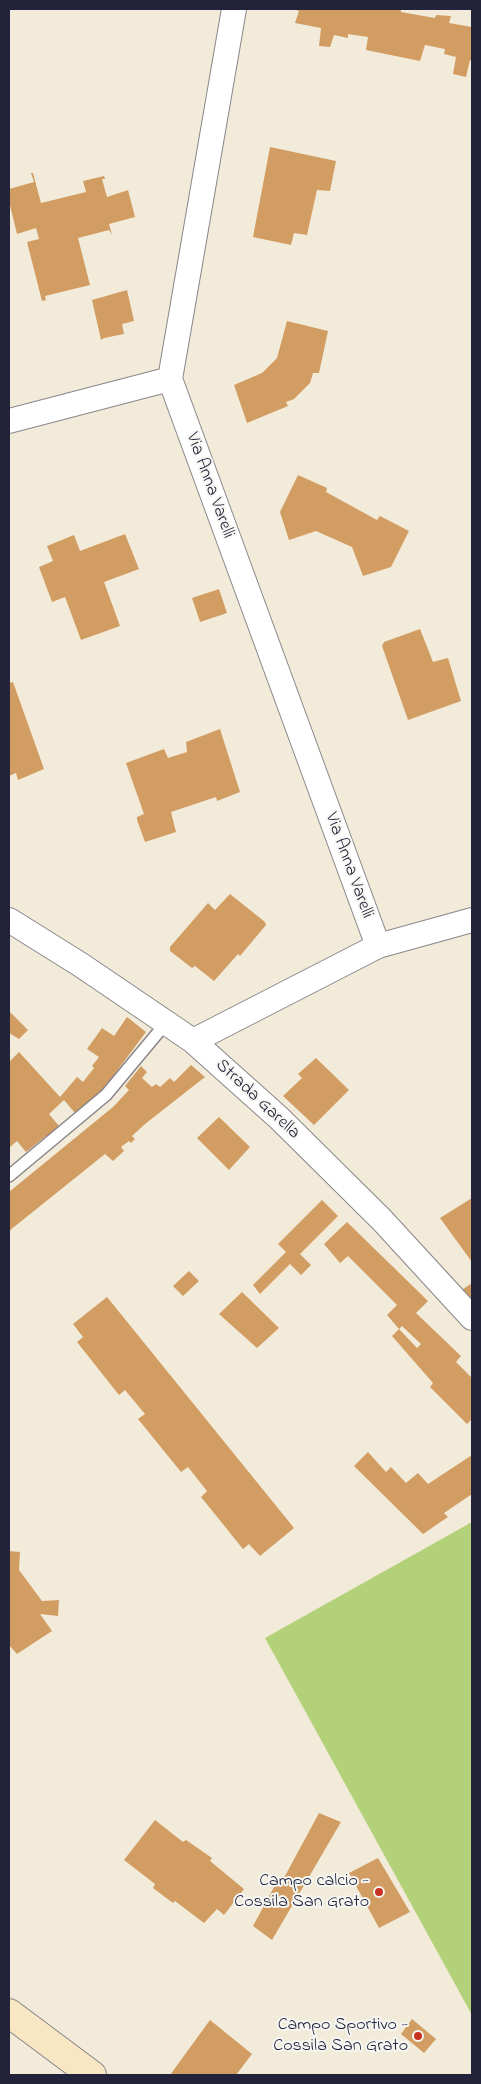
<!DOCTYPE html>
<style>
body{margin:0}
#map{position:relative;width:481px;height:2084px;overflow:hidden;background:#f2ebd9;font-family:"Indie Flower",sans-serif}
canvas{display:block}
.frame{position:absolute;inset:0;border:10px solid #22223b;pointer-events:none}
</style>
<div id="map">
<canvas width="481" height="2084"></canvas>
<div class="frame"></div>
</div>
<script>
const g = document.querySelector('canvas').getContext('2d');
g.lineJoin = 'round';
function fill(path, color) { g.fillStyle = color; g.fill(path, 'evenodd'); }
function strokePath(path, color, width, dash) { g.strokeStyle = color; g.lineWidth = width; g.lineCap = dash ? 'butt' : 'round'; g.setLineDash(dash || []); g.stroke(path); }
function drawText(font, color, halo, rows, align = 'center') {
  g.font = font + ' "Indie Flower",sans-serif'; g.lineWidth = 4; g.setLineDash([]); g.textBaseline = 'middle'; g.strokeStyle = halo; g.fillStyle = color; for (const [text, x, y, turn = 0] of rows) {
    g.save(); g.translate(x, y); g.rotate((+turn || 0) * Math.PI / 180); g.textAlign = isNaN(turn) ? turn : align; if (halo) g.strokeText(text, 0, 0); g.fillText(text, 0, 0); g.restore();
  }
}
fill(new Path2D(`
 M 472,1522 L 472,2015 L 265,1638 Z`), '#b3d178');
fill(new Path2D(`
 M 294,9 L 401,9 L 401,12 L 435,18 L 436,15 L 451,16 L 449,23 L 472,27 L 472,60 L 470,60 L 466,77 L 453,74 L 456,57 L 444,54 L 445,49 L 425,45 L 420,61 L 366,50 L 368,37 L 348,34 L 348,38 L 334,35 L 330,47 L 319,46 L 321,28 L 295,23 L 299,11 Z
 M 270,147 L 336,161 L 330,191 L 317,190 L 307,235 L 294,233 L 291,245 L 253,237 Z
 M 31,173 L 33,173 L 41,203 L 86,192 L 83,181 L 104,176 L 105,179 L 102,179 L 107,197 L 128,190 L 135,217 L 109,224 L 112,235 L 109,230 L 78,238 L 90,285 L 45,296 L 46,300 L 42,301 L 27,242 L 39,239 L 36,228 L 17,234 L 9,201 L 9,189 L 34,182 Z
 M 127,290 L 134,321 L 122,324 L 124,334 L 104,338 L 101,340 L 92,300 Z
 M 287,321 L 328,331 L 319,373 L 313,373 L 310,383 L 294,399 L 286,402 L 288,406 L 247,423 L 234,385 L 262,373 L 277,358 Z
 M 298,475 L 327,488 L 326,492 L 377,520 L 380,516 L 409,531 L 391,567 L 363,576 L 352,547 L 316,531 L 289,540 L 280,512 Z
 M 125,534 L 139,569 L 104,582 L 120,626 L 81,640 L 65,597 L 52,602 L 39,567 L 53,561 L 47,546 L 74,535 L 80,551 Z
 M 219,589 L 227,613 L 200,622 L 192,598 Z
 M 420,629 L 433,662 L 448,658 L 461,701 L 408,720 L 382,646 L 384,642 Z
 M 13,682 L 44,769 L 18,780 L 16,773 L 9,776 L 9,683 Z
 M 220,729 L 240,792 L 217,801 L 216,797 L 171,812 L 176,832 L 145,842 L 137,820 L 137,817 L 144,814 L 126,763 L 164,749 L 168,758 L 187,752 L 186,742 Z
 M 230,894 L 265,922 L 266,925 L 240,956 L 238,954 L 214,981 L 195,966 L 192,968 L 170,951 L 170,947 L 208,903 L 215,910 Z
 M 9,1011 L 28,1030 L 19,1039 L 9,1033 Z
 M 127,1017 L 146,1032 L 99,1095 L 75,1113 L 64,1100 L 49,1114 L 59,1126 L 52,1132 L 54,1134 L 49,1139 L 46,1136 L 26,1152 L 17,1141 L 9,1148 L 9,1062 L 19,1052 L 60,1097 L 77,1077 L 83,1082 L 94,1068 L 92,1066 L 99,1057 L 87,1049 L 102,1028 L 114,1036 Z
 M 316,1058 L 349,1090 L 314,1125 L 283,1096 L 302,1078 L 298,1074 Z
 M 191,1065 L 205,1077 L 145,1124 L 132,1136 L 135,1139 L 131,1143 L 129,1141 L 121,1147 L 124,1151 L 113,1161 L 105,1154 L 9,1231 L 9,1192 L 113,1107 L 129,1090 L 125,1086 L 141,1066 L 147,1072 L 142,1078 L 152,1087 L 156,1084 L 160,1087 L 170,1078 L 174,1082 Z
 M 219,1117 L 250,1147 L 229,1170 L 197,1138 Z
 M 472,1198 L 472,1262 L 440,1218 Z
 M 322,1200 L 338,1216 L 300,1254 L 311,1265 L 301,1275 L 290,1264 L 260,1294 L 253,1285 L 286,1252 L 278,1244 Z
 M 347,1222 L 428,1301 L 416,1313 L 461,1356 L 456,1362 L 472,1378 L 472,1419 L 467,1424 L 430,1387 L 433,1383 L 392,1336 L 399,1329 L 417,1348 L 421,1344 L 402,1326 L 399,1329 L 387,1315 L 397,1305 L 348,1256 L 340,1263 L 324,1244 Z
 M 189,1271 L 199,1281 L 183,1296 L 173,1286 Z
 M 472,1283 L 472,1304 L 460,1291 Z
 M 242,1292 L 279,1328 L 257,1348 L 219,1314 Z
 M 107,1297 L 294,1528 L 260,1556 L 249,1544 L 243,1549 L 201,1497 L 207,1491 L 188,1467 L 181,1472 L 138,1419 L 145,1414 L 125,1390 L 119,1395 L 77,1342 L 83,1337 L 73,1324 Z
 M 368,1452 L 386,1472 L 391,1467 L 406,1483 L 418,1473 L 428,1484 L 472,1455 L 472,1494 L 444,1513 L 448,1517 L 423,1534 L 354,1466 Z
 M 9,1551 L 20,1552 L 19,1570 L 42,1601 L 59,1600 L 58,1616 L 40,1614 L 52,1631 L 17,1654 L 9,1645 Z
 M 319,1813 L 341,1822 L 272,1940 L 253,1926 L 280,1876 L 285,1876 Z
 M 155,1820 L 183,1842 L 186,1840 L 212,1858 L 210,1861 L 244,1889 L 224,1915 L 217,1909 L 204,1923 L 175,1901 L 173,1903 L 153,1888 L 155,1884 L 124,1860 Z
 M 378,1858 L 410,1912 L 379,1928 L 349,1873 Z
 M 412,2019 L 436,2039 L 424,2053 L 401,2034 Z
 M 210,2020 L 252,2054 L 236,2075 L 170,2075 Z`), '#d29d62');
const lane = new Path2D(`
 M 9,1176 L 106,1095 L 166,1023`);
const street = new Path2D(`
 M 234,9 L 170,379 L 378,946
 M 9,421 L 170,379
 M 9,920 L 81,965 L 193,1041 L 279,1118 L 382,1220 L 472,1318
 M 193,1041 L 378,946 L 472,920`);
const secondary = new Path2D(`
 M 9,2013 L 92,2075`);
strokePath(lane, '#8a868a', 14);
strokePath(street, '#8a868a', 26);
strokePath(secondary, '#8a868a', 30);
strokePath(lane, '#fff', 11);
strokePath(street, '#fff', 24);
strokePath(secondary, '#f9e7c3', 28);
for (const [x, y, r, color] of [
 [379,1892,5,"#c8321e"],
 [418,2036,5,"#c8321e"]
]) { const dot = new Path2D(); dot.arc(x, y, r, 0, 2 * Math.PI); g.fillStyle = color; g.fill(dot); strokePath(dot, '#f6f6f2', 2); }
drawText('18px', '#22223b', '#f6f6f2', [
 ["Via Anna Varelli",209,486,70],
 ["Via Anna Varelli",348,866,70],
 ["Strada Garella",257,1100,43]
]);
drawText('18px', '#22223b', '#f6f6f2', [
 ["Campo calcio -",369,1882],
 ["Cossila San Grato",369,1903],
 ["Campo Sportivo -",408,2026],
 ["Cossila San Grato",408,2047]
], 'right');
</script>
